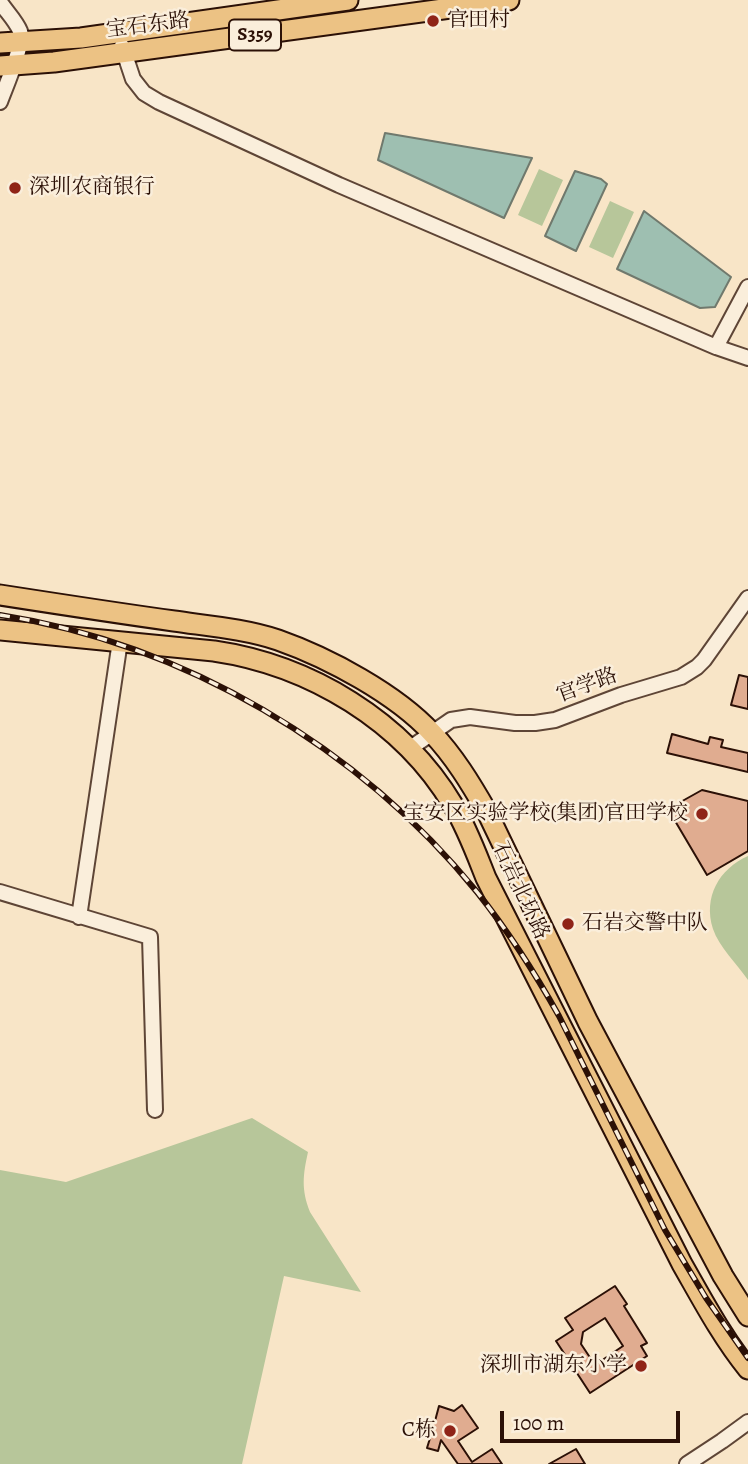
<!DOCTYPE html>
<meta charset="utf-8">
<style>
body{margin:0}
#map{position:relative;width:748px;height:1464px;overflow:hidden;background:#f8e5c7;font-family:Alegreya,serif}
canvas{display:block}
.scale{position:absolute;left:500px;top:1411px;width:180px;height:32px;box-sizing:border-box;border:4px solid #2b1006;border-top:0;padding-left:9px;font-size:21px;line-height:24px;white-space:nowrap;color:#2b1006;-webkit-text-stroke:5px #faeedb;paint-order:stroke}
</style>
<div id="map">
<canvas width="748" height="1464"></canvas>
<div class="scale">100 m</div>
</div>
<script>
const g = document.querySelector('canvas').getContext('2d');
g.lineJoin = 'round';
function fill(path, color) { g.fillStyle = color; g.fill(path, 'evenodd'); }
function strokePath(path, color, width, dash) { g.strokeStyle = color; g.lineWidth = width; g.lineCap = dash ? 'butt' : 'round'; g.setLineDash(dash || []); g.stroke(path); }
function drawText(font, color, halo, rows, align = 'center') {
  g.font = font + ' Alegreya,"Noto Serif SC",serif'; g.lineWidth = 5; g.setLineDash([]); g.textBaseline = 'middle'; g.strokeStyle = halo; g.fillStyle = color; for (const [text, x, y, turn = 0] of rows) {
    g.save(); g.translate(x, y); g.rotate((+turn || 0) * Math.PI / 180); g.textAlign = isNaN(turn) ? turn : align; if (halo) g.strokeText(text, 0, 0); g.fillText(text, 0, 0); g.restore();
  }
}
fill(new Path2D(`
 M 539,169 L 563,180 L 542,226 L 518,215 Z
 M 610,201 L 634,212 L 613,258 L 589,247 Z
 M 748,856 L 748,980 C 737,964 719,947 713,929 C 703,897 719,869 748,856 Z
 M 252,1118 L 308,1152 C 303,1175 301,1189 310,1212 L 361,1292 L 284,1276 L 242,1464 L 0,1464 L 0,1170 L 66,1182 Z`), '#b7c69a');
const water = new Path2D(`
 M 385,133 L 532,158 L 504,218 L 378,160 Z
 M 575,171 L 601,179 L 607,184 L 576,251 L 545,236 Z
 M 644,211 L 731,277 L 715,307 L 700,308 L 617,269 Z`);
fill(water, '#9ebfb1');
strokePath(water, '#70796d', 2);
const building = new Path2D(`
 M 739,675 L 748,677 L 748,709 L 731,705 Z
 M 672,734 L 708,744 L 710,737 L 723,740 L 721,747 L 748,753 L 748,772 L 667,753 Z
 M 702,790 L 748,801 L 748,851 L 707,875 L 668,809 Z
 M 615,1286 L 627,1304 L 624,1306 L 647,1343 L 641,1346 L 647,1356 L 590,1393 L 556,1341 L 573,1330 L 565,1318 ZM 605,1318 L 623,1346 L 595,1365 L 581,1344 L 583,1332 Z
 M 462,1405 L 478,1428 L 458,1441 L 472,1462 L 492,1449 L 502,1464 L 458,1464 L 441,1440 L 438,1451 L 427,1448 L 431,1435 L 427,1434 L 431,1420 L 435,1421 L 439,1406 L 454,1411 Z
 M 576,1449 L 585,1464 L 549,1464 Z`);
fill(building, '#e0ac90');
strokePath(building, '#2b1006', 2);
const minor = new Path2D(`
 M 0,2 C 6,11 16,21 20,31 C 25,43 5,88 0,102
 M 122,46 L 133,79 L 144,93 L 159,102 L 339,185 L 716,347 L 748,358
 M 716,347 L 748,287
 M 409,749 L 451,720 L 470,717 L 515,723 L 535,723 L 555,720 L 621,695 L 681,677 L 697,667 L 704,660 L 748,598
 M 0,892 L 150,937 L 155,1110
 M 79,917 L 120,641
 M 687,1464 L 722,1441 L 748,1422`);
const major = new Path2D(`
 M 0,43 L 81,38 L 348,0
 M 0,66 L 54,62 L 509,0
 M 0,595 C 58,604 116,613 174,621 C 208,626 245,629 278,640 C 329,658 396,694 432,733 C 454,756 471,784 487,812 L 588,1022 L 723,1276 L 748,1316
 M 0,630 L 214,651 C 310,665 403,721 453,805 C 467,828 476,853 486,878 L 682,1264 C 702,1299 722,1337 748,1369`);
strokePath(minor, '#5e4536', 18);
strokePath(major, '#2b1006', 23);
strokePath(minor, '#faeedb', 14);
strokePath(major, '#ecc284', 19);
const rail = new Path2D(`
 M 0,615 C 185,644 359,747 477,892 C 508,931 535,973 559,1016 L 665,1230 L 706,1298 L 748,1358`);
strokePath(rail, '#2b1006', 6);
strokePath(rail, '#faeedb', 3.5, [10]);
for (const [x, y, r, color] of [
 [433,21,7,"#8f2418"],
 [15,188,7,"#8f2418"],
 [702,814,7,"#8f2418"],
 [568,924,7,"#8f2418"],
 [641,1366,7,"#8f2418"],
 [450,1431,7,"#8f2418"]
]) { const dot = new Path2D(); dot.arc(x, y, r, 0, 2 * Math.PI); g.fillStyle = color; g.fill(dot); strokePath(dot, '#faeedb', 2.5); }
for (const [x, y, w] of [
 [255,35,52]
]) { const box = new Path2D(); box.roundRect(x - w / 2, y - 15.5, w, 31, 5); g.fillStyle = '#faeedb'; g.fill(box); strokePath(box, '#2b1006', 2); }
drawText('bold 19px', '#2b1006', null, [
 ["S359",255,35]
]);
drawText('21px', '#2b1006', '#faeedb', [
 ["官田村",447,21],
 ["深圳农商银行",29,188],
 ["宝安区实验学校(集团)官田学校",688,814,"right"],
 ["石岩交警中队",582,924],
 ["深圳市湖东小学",627,1366,"right"],
 ["C栋",436,1431,"right"]
], 'left');
drawText('21px', '#2b1006', '#faeedb', [
 ["宝石东路",148,26,-7],
 ["官学路",587,686,-20],
 ["石岩北环路",520,891,65]
]);
</script>
